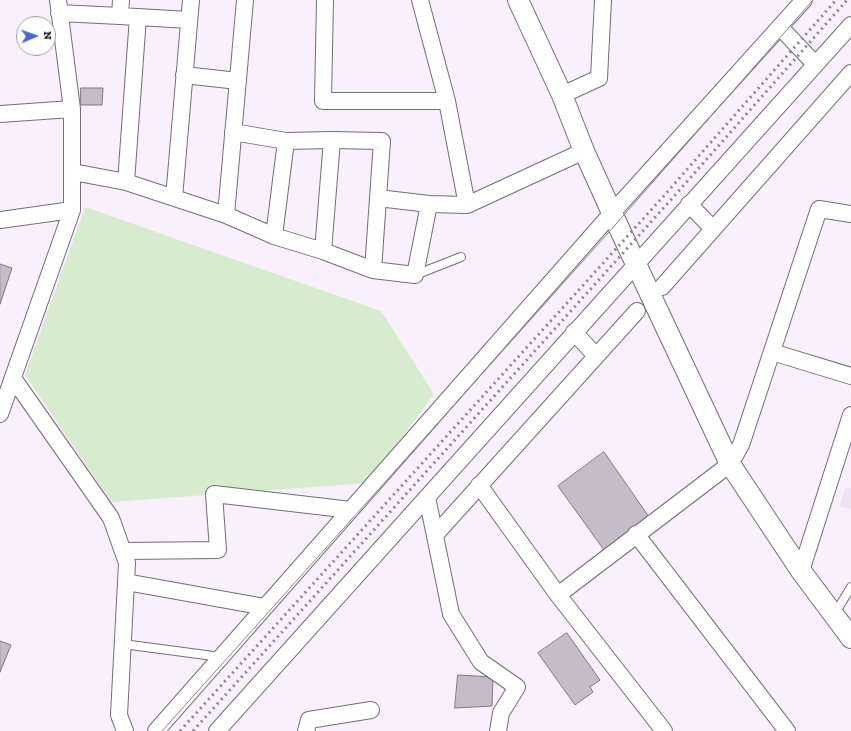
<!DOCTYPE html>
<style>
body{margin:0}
#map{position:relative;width:851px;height:731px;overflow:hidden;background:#f8f1fb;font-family:"Zilla Slab",serif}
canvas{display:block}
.north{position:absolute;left:16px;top:16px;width:40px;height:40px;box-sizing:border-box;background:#fff;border:1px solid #9f9e9f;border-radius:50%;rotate:88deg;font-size:11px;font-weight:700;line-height:16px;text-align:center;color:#0f0d10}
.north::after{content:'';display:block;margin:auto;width:14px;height:18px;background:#4664d8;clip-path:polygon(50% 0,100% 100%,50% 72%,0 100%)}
</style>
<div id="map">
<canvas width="851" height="731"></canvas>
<div class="north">N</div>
</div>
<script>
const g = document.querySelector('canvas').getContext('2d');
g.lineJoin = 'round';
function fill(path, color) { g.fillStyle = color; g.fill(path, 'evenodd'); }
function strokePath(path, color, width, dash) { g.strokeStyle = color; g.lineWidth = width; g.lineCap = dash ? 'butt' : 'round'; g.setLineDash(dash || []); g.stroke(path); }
fill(new Path2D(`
 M 846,487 L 851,488 L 851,509 L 839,506 Z`), '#ede3f3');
fill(new Path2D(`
 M 85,207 L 381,311 L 434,394 L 368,483 L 111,502 L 25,375 Z`), '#d7ebce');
const building = new Path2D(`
 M 81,88 L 103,88 L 102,105 L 81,105 Z
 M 0,264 L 12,268 L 0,304 Z
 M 604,452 L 649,517 L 604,550 L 558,486 Z
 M 567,633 L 600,680 L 590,687 L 593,692 L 575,705 L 538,653 Z
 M 0,641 L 11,645 L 0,672 Z
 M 458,675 L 493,677 L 492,706 L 455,708 Z`);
fill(building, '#c4bcc6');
strokePath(building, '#7f7880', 1);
const service = new Path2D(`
 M 415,275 L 461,257
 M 834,615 L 851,587
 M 123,644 L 221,657`);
const minor = new Path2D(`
 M 121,0 L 120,16 L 189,20
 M 325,0 L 323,101 L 447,101
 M 420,0 L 447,101 L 467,205
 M 59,13 L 120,16
 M 780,27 L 815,64
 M 184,75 L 238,81
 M 562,95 L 599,78 L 603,0
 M 0,114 L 72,109
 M 233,132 L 286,141 L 332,140
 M 73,172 L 126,182 L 226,215 L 274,236 L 323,251 L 373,270 L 415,275 L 429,204 L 467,205 L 584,151
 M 126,182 L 138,17
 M 174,198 L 191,0
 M 378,198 L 429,204
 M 689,204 L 713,229
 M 226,215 L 245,0
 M 0,220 L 72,210
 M 274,236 L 286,141
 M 323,251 L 332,140 L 382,141 L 373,270
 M 662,287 L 851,73
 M 574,332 L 596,356
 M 772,352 L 851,376
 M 13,378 L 111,518 L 127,563 L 119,715 L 125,731
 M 0,414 L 72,210 L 72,109 L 58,0
 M 479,485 L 558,595 L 664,731
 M 427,497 L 451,614 L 481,662 L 517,687 L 501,713 L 498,731
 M 636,534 L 787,731
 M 435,535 L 637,311
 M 124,551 L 218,550 L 214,494 L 351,510
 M 801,571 L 851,415
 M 126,582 L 265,607
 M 558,595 L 730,464 L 741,445 L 819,209 L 851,214
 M 156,731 L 612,213 L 804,0
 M 217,731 L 851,25
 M 306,731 L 309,720 L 371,710`);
const tertiary = new Path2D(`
 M 518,0 L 562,95 L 584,151 L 612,213 L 730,464 L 801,571 L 851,638`);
strokePath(service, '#746e77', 10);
strokePath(minor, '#746e77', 18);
strokePath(tertiary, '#746e77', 22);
strokePath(service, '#fff', 8);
strokePath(minor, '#fff', 16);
strokePath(tertiary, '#fff', 20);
strokePath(new Path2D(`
 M 162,731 L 609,232 L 813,0`), '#8b868d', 1);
strokePath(new Path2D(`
 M 180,731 L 661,199 L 836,0
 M 193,731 L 668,203 L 847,0`), '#8b868d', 3, [2, 4]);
</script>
